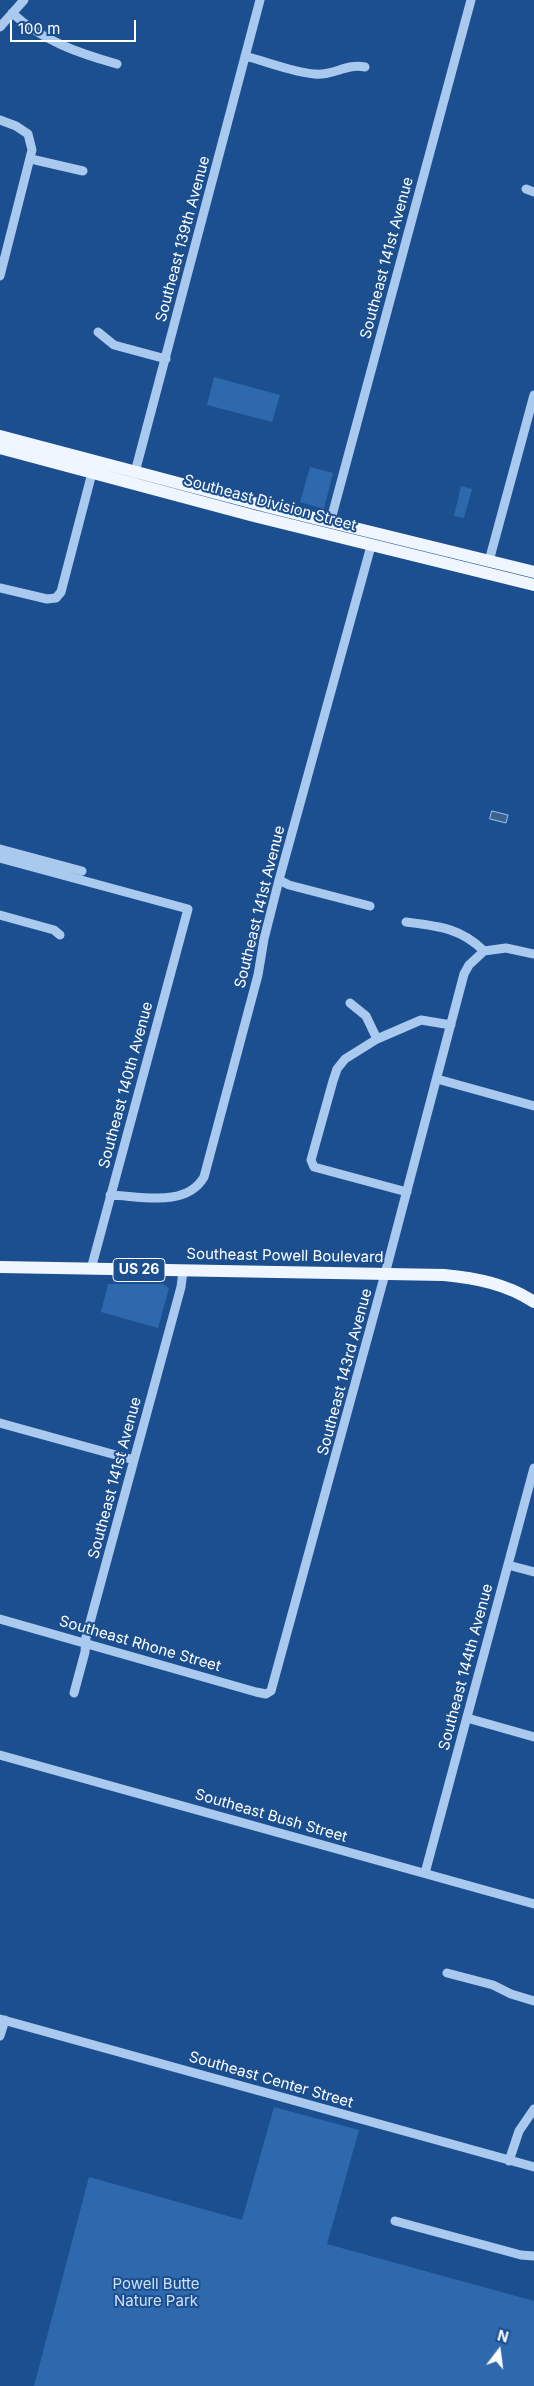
<!DOCTYPE html>
<style>
body{margin:0}
#map{position:relative;width:534px;height:2386px;overflow:hidden;background:#1b4f8f;font-family:Inter,sans-serif}
canvas{display:block}
.north{position:absolute;left:474px;top:2326px;width:50px;height:50px;-webkit-text-stroke:4px #1b4f8f;paint-order:stroke;rotate:15deg;font-size:14px;font-weight:700;line-height:20px;text-align:center;color:#fff}
.north::after{content:'';display:block;margin:auto;width:18px;height:22px;background:#fff;clip-path:polygon(50% 0,100% 100%,50% 72%,0 100%)}
.scale{position:absolute;left:10px;top:20px;width:126px;height:22px;box-sizing:border-box;border:2px solid #fff;border-top:0;padding-left:6px;font-size:15px;line-height:18px;white-space:nowrap;color:#fff;-webkit-text-stroke:4px #1b4f8f;paint-order:stroke}
</style>
<div id="map">
<canvas width="534" height="2386"></canvas>
<div class="north">N</div>
<div class="scale">100 m</div>
</div>
<script>
const g = document.querySelector('canvas').getContext('2d');
g.lineJoin = 'round';
function fill(path, color) { g.fillStyle = color; g.fill(path, 'evenodd'); }
function strokePath(path, color, width, dash) { g.strokeStyle = color; g.lineWidth = width; g.lineCap = dash ? 'butt' : 'round'; g.setLineDash(dash || []); g.stroke(path); }
function drawText(font, color, halo, rows, align = 'center') {
  g.font = font + ' Inter,sans-serif'; g.lineWidth = 4; g.setLineDash([]); g.textBaseline = 'middle'; g.strokeStyle = halo; g.fillStyle = color; for (const [text, x, y, turn = 0] of rows) {
    g.save(); g.translate(x, y); g.rotate((+turn || 0) * Math.PI / 180); g.textAlign = isNaN(turn) ? turn : align; if (halo) g.strokeText(text, 0, 0); g.fillText(text, 0, 0); g.restore();
  }
}
fill(new Path2D(`
 M 214,377 L 280,395 L 272,422 L 207,405 Z
 M 310,467 L 333,473 L 324,509 L 300,502 Z
 M 461,486 L 472,489 L 464,518 L 454,516 Z
 M 108,1284 L 163,1284 L 169,1288 L 158,1328 L 101,1312 Z
 M 274,2107 L 359,2130 L 327,2244 L 534,2301 L 534,2386 L 34,2386 L 89,2177 L 242,2220 Z`), '#2e69ad');
const water = new Path2D(`
 M 492,811 L 508,815 L 506,823 L 490,819 Z`);
fill(water, '#3c6290');
strokePath(water, '#9cc4f0', 1);
strokePath(new Path2D(`
 M 12,13 C 43,41 78,53 117,64
 M 0,27 L 24,0
 M 245,56 C 268,62 292,72 315,74 C 333,76 347,63 365,67
 M 0,120 L 16,126 L 28,134 L 32,150 L 0,276
 M 31,159 L 83,171
 M 526,189 L 534,192
 M 98,332 L 114,345 L 166,359
 M 134,476 L 260,0
 M 330,523 L 471,0
 M 489,561 L 534,395
 M 0,588 L 47,599 L 56,598 L 61,592 L 92,473
 M 0,849 L 82,871
 M 0,858 L 188,909 L 91,1269
 M 279,880 L 289,885 L 370,906
 M 0,915 L 54,930 L 60,935
 M 406,922 C 438,926 461,928 484,951 L 506,948 L 534,954
 M 350,1003 L 366,1016 L 377,1039
 M 437,1079 L 534,1106
 M 407,1192 L 314,1167 L 311,1160 L 333,1081 L 337,1069 L 345,1059 L 377,1039 L 421,1020 L 451,1025
 M 110,1195 C 141,1196 186,1208 204,1177 L 258,975 L 264,939 L 279,880 L 371,546
 M 0,1423 L 134,1460
 M 508,1565 L 534,1572
 M 0,1619 L 256,1692 L 266,1694 L 271,1691 L 385,1274 L 464,974 L 469,965 L 484,951
 M 74,1693 L 85,1652 L 86,1637 L 181,1287 L 183,1271
 M 467,1718 L 534,1737
 M 0,1755 L 534,1904
 M 425,1873 L 534,1468
 M 447,1973 L 493,1985 L 511,1994 L 534,2001
 M 0,2019 L 534,2167
 M 0,2036 L 5,2020
 M 509,2161 L 519,2131 L 534,2109
 M 395,2221 L 521,2255 L 534,2256`), '#a9c9ee', 9);
strokePath(new Path2D(`
 M 0,436 L 269,507 L 534,572
 M 0,448 L 254,516 L 534,585
 M 0,1267 L 444,1275 C 476,1278 507,1284 534,1302`), '#f0f6ff', 12);
for (const [x, y, w] of [
 [139,1270,52]
]) { const box = new Path2D(); box.roundRect(x - w / 2, y - 11.5, w, 23, 4); g.fillStyle = '#1b4f8f'; g.fill(box); strokePath(box, '#fff', 1); }
drawText('bold 14px', '#fff', null, [
 ["US 26",139,1270]
]);
drawText('15px', '#fff', '#1b4f8f', [
 ["Southeast 139th Avenue",183,239,-75],
 ["Southeast 141st Avenue",387,258,-75],
 ["Southeast Division Street",270,503,15],
 ["Southeast 141st Avenue",260,907,-76],
 ["Southeast 140th Avenue",126,1085,-75],
 ["Southeast Powell Boulevard",285,1256,1],
 ["Southeast 143rd Avenue",345,1372,-75],
 ["Southeast 141st Avenue",115,1478,-75],
 ["Southeast Rhone Street",140,1644,16],
 ["Southeast 144th Avenue",466,1667,-75],
 ["Southeast Bush Street",271,1816,16],
 ["Southeast Center Street",271,2080,16]
]);
drawText('15px', '#cfe3fa', '#1b4f8f', [
 ["Powell Butte",156,2284],
 ["Nature Park",156,2301]
]);
</script>
